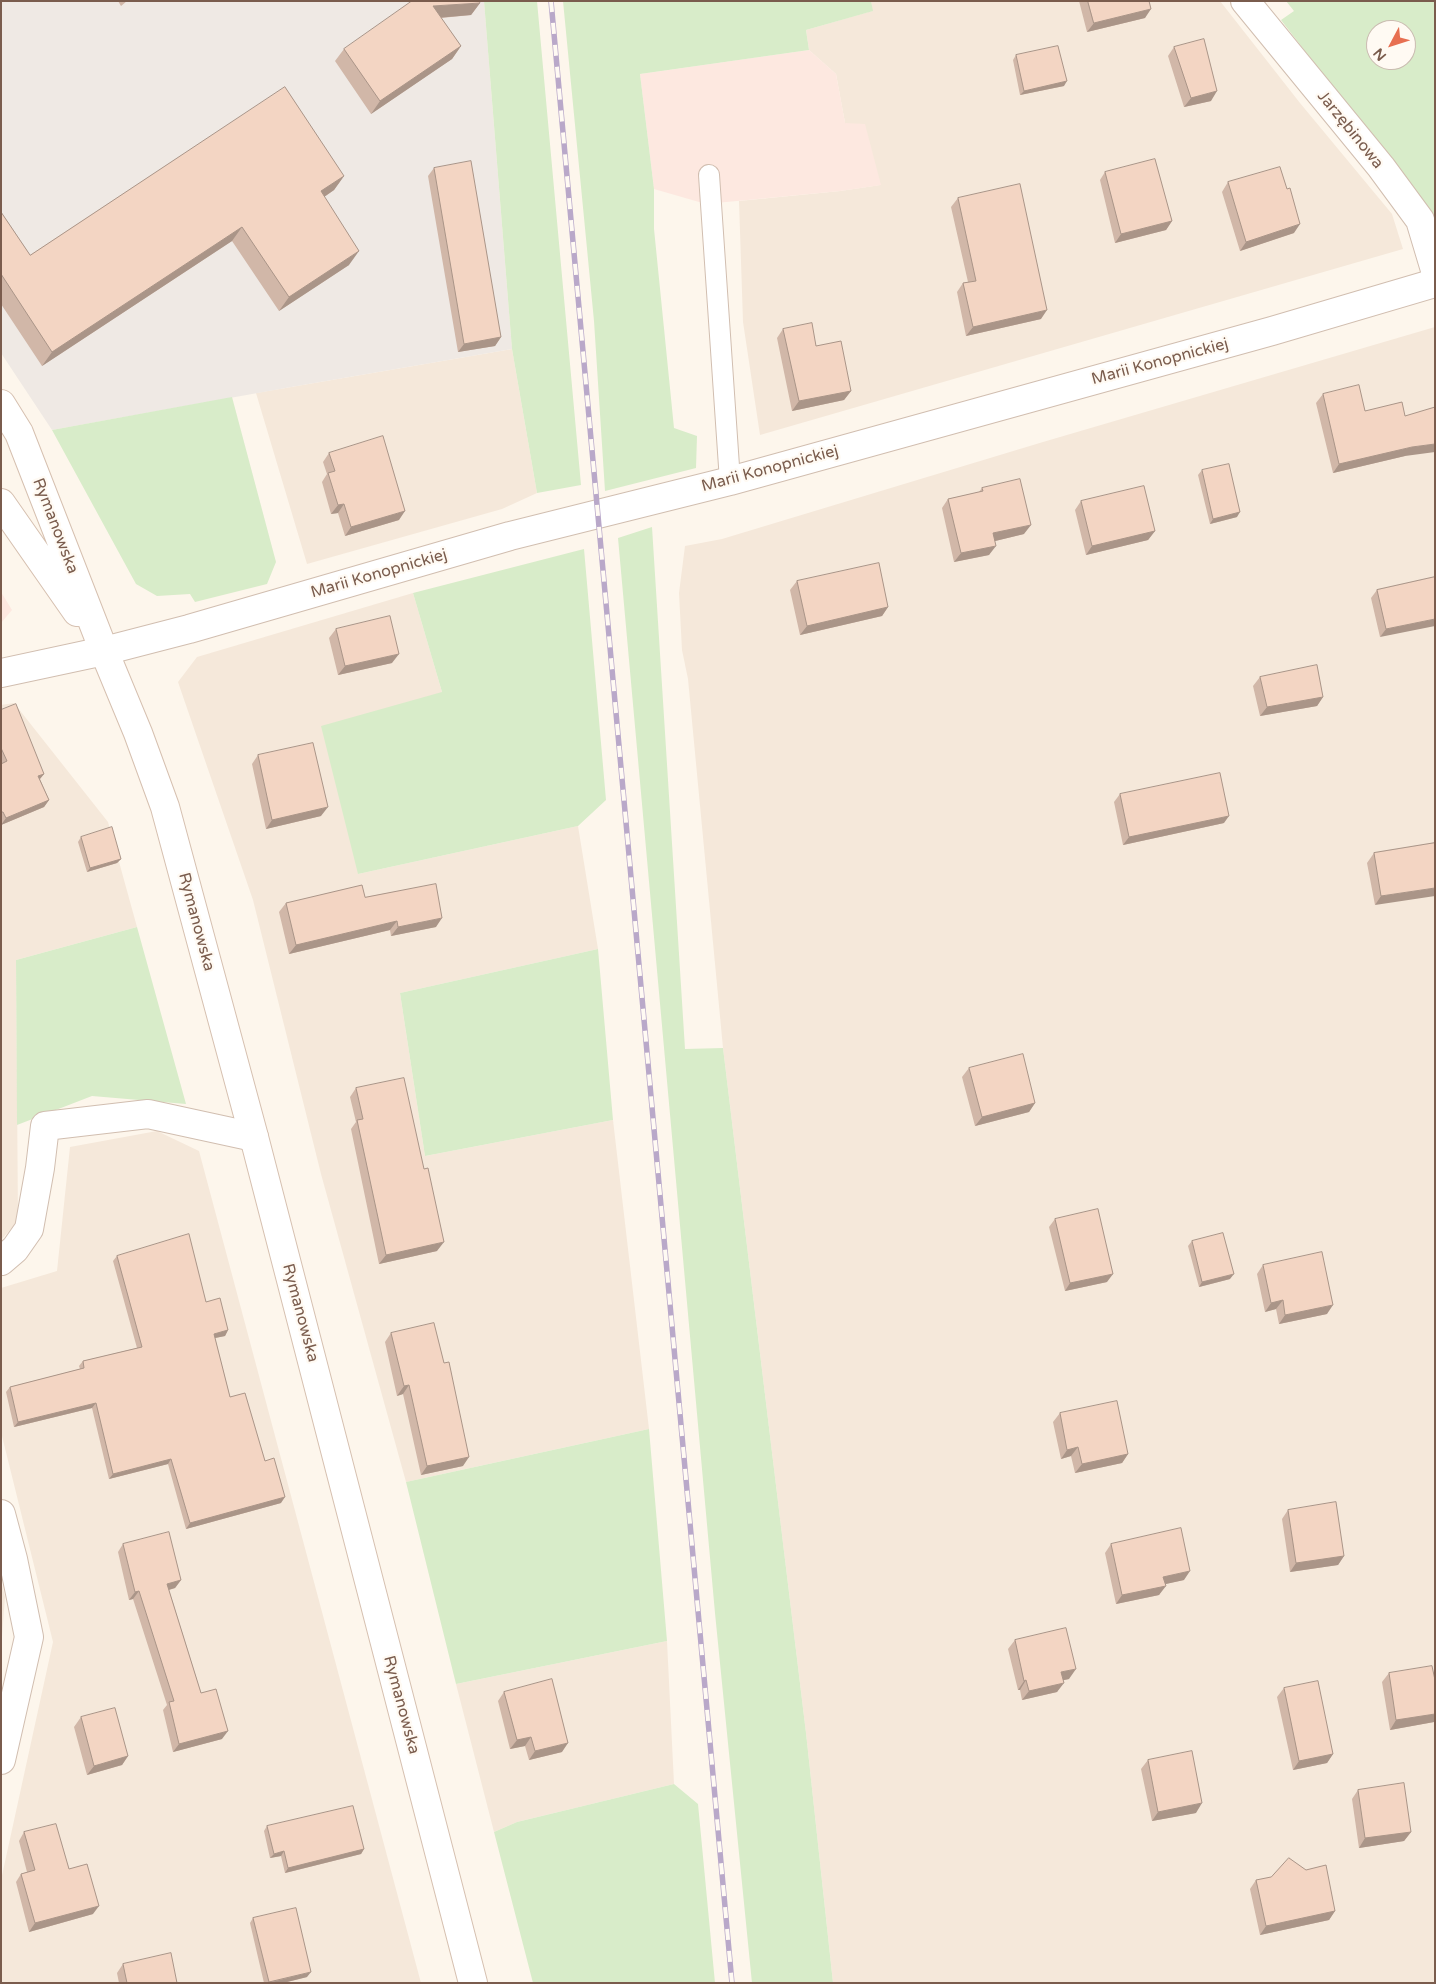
<!DOCTYPE html>
<meta charset="utf-8">
<style>
body{margin:0}
#map{position:relative;width:1436px;height:1984px;overflow:hidden;background:#fdf6ec;font-family:"Varela Round",sans-serif}
canvas{display:block}
.frame{position:absolute;inset:0;border:2px solid #7a5c4d;pointer-events:none}
.north{position:absolute;left:1366px;top:20px;width:50px;height:50px;box-sizing:border-box;background:#fffaf3;border:1px solid #cabbb1;border-radius:50%;rotate:230deg;font-size:14px;font-weight:700;line-height:20px;text-align:center;color:#7a5c4d}
.north::after{content:'';display:block;margin:auto;width:18px;height:22px;background:#e76f51;clip-path:polygon(50% 0,100% 100%,50% 72%,0 100%)}
</style>
<div id="map">
<canvas width="1436" height="1984"></canvas>
<div class="frame"></div>
<div class="north">N</div>
</div>
<script>
const g = document.querySelector('canvas').getContext('2d');
g.lineJoin = 'round';
function fill(path, color) { g.fillStyle = color; g.fill(path, 'evenodd'); }
function strokePath(path, color, width, dash) { g.strokeStyle = color; g.lineWidth = width; g.lineCap = dash ? 'butt' : 'round'; g.setLineDash(dash || []); g.stroke(path); }
function drawText(font, color, halo, rows, align = 'center') {
  g.font = font + ' "Varela Round",sans-serif'; g.lineWidth = 4.5; g.setLineDash([]); g.textBaseline = 'middle'; g.strokeStyle = halo; g.fillStyle = color; for (const [text, x, y, turn = 0] of rows) {
    g.save(); g.translate(x, y); g.rotate((+turn || 0) * Math.PI / 180); g.textAlign = isNaN(turn) ? turn : align; if (halo) g.strokeText(text, 0, 0); g.fillText(text, 0, 0); g.restore();
  }
}
fill(new Path2D(`
 M 871,1 L 1220,1 L 1300,103 L 1392,214 L 1403,249 L 760,435 L 743,322 L 739,201 L 840,191 L 880,185 L 845,123 L 836,74 L 809,50 L 806,30 L 872,11 Z
 M 1435,327 L 1435,1983 L 833,1983 L 806,1733 L 723,1048 L 688,679 L 682,650 L 679,593 L 685,546 L 722,539 L 1043,442 Z
 M 512,349 L 537,493 L 502,509 L 307,564 L 256,393 Z
 M 413,593 L 442,692 L 358,874 L 578,826 L 598,949 L 400,993 L 425,1156 L 613,1120 L 649,1429 L 406,1482 L 321,1174 L 253,900 L 178,682 L 197,657 Z
 M 14,703 L 108,822 L 137,927 L 16,960 L 18,1221 L 1,1240 L 1,705 Z
 M 157,1131 L 199,1151 L 421,1983 L 1,1983 L 1,1880 L 53,1642 L 1,1432 L 1,1288 L 57,1271 L 70,1147 Z
 M 1,1581 L 5,1597 L 1,1650 Z
 M 667,1641 L 674,1784 L 517,1822 L 494,1832 L 456,1684 Z`), '#f5e8da');
fill(new Path2D(`
 M 809,50 L 836,74 L 845,123 L 865,124 L 881,185 L 840,191 L 706,204 L 654,189 L 640,74 Z
 M 1,592 L 12,610 L 1,623 Z`), '#fde8e0');
fill(new Path2D(`
 M 1,1 L 484,1 L 512,349 L 291,387 L 52,430 L 1,353 Z`), '#efe9e4');
fill(new Path2D(`
 M 484,1 L 537,1 L 581,485 L 537,493 L 512,349 Z
 M 563,1 L 871,1 L 873,11 L 806,30 L 809,50 L 640,74 L 654,189 L 654,229 L 674,428 L 697,436 L 696,468 L 605,491 L 594,321 Z
 M 1286,1 L 1435,1 L 1435,220 L 1281,20 L 1294,11 ZM 1376,30 L 1406,30 L 1406,60 L 1376,60 Z
 M 232,397 L 276,562 L 267,584 L 195,602 L 190,594 L 157,596 L 136,584 L 52,430 Z
 M 652,527 L 685,1049 L 723,1048 L 806,1733 L 833,1983 L 752,1983 L 715,1613 L 618,538 Z
 M 584,549 L 606,800 L 578,826 L 358,874 L 321,726 L 442,692 L 413,593 Z
 M 137,927 L 186,1104 L 92,1096 L 17,1125 L 16,960 Z
 M 598,949 L 613,1120 L 425,1156 L 400,993 Z
 M 649,1429 L 667,1641 L 456,1684 L 406,1482 Z
 M 674,1784 L 698,1804 L 715,1983 L 533,1983 L 494,1832 L 517,1822 Z`), '#d8ecc9');
const service = new Path2D(`
 M 709,175 L 730,481`);
const minor = new Path2D(`
 M 1245,1 L 1381,167 L 1420,220 L 1435,270
 M 1,673 L 104,651 L 189,629 L 510,536 L 730,481 L 1272,331 L 1435,283
 M 1,1261 L 15,1249 L 29,1229 L 40,1168 L 45,1126 L 148,1114 L 254,1137
 M 1,1514 L 13,1559 L 29,1637 L 1,1760`);
const secondary = new Path2D(`
 M 1,404 L 19,433 L 104,651 L 138,733 L 165,807 L 254,1137 L 473,1983
 M 1,503 L 77,612`);
strokePath(service, '#d1beb0', 22);
strokePath(minor, '#d1beb0', 30);
strokePath(secondary, '#d6c0b0', 30);
strokePath(service, '#fff', 20);
strokePath(minor, '#fff', 28);
strokePath(secondary, '#fff', 28);
const rail = new Path2D(`
 M 551,1 L 732,1983`);
strokePath(rail, '#b9a8c9', 5.5);
strokePath(rail, '#fffaf3', 4, [11]);
fill(new Path2D(`
 M 118,1 L 127,1 L 121,6 Z
 M 1079,1 L 1149,1 L 1145,18 L 1087,32 Z
 M 480,3 L 471,15 L 441,18 L 461,46 L 452,59 L 371,114 L 335,61 L 344,49 Z
 M 1174,47 L 1211,101 L 1184,107 L 1168,56 Z
 M 1016,55 L 1064,86 L 1020,95 L 1013,60 Z
 M 434,168 L 501,337 L 495,346 L 458,352 L 428,176 Z
 M 1105,172 L 1172,221 L 1166,230 L 1115,243 L 1100,180 Z
 M 344,176 L 334,190 L 324,197 L 349,265 L 279,311 L 232,241 L 42,366 L 1,304 L 1,212 L 30,255 Z
 M 1228,182 L 1294,233 L 1240,251 L 1222,192 Z
 M 958,198 L 1041,319 L 966,336 L 957,292 L 963,283 L 968,282 L 951,207 Z
 M 783,329 L 816,346 L 851,391 L 844,400 L 792,411 L 777,338 Z
 M 1323,394 L 1365,411 L 1405,456 L 1333,473 L 1316,403 Z
 M 329,453 L 399,520 L 345,536 L 338,513 L 331,514 L 322,482 L 327,474 L 323,462 Z
 M 1202,470 L 1237,517 L 1210,524 L 1198,475 Z
 M 982,488 L 1024,534 L 995,541 L 989,555 L 954,562 L 942,508 L 948,499 L 979,492 Z
 M 1081,501 L 1155,531 L 1148,540 L 1086,555 L 1075,510 Z
 M 1435,577 L 1380,637 L 1371,598 L 1377,590 Z
 M 797,581 L 888,607 L 882,616 L 800,635 L 790,590 Z
 M 336,629 L 392,663 L 338,675 L 329,638 Z
 M 1260,677 L 1323,697 L 1317,706 L 1260,716 L 1253,686 Z
 M 1,710 L 44,774 L 40,779 L 49,800 L 44,807 L 1,825 Z
 M 258,755 L 321,816 L 266,829 L 252,764 Z
 M 1120,794 L 1224,823 L 1123,845 L 1114,802 Z
 M 81,837 L 121,859 L 117,863 L 87,872 L 78,842 Z
 M 1435,843 L 1375,905 L 1367,863 L 1374,853 Z
 M 365,897 L 436,927 L 391,936 L 390,930 L 289,954 L 279,912 L 286,903 Z
 M 969,1068 L 1035,1103 L 1029,1112 L 975,1126 L 962,1077 Z
 M 356,1088 L 437,1251 L 379,1264 L 351,1129 L 356,1122 L 350,1097 Z
 M 1055,1219 L 1107,1282 L 1065,1291 L 1049,1227 Z
 M 1192,1241 L 1230,1279 L 1199,1287 L 1188,1246 Z
 M 117,1256 L 206,1302 L 228,1330 L 225,1336 L 215,1338 L 230,1397 L 265,1461 L 281,1503 L 186,1529 L 168,1464 L 109,1479 L 92,1408 L 14,1427 L 6,1392 L 10,1387 L 80,1369 L 79,1366 L 83,1361 L 137,1348 L 113,1261 Z
 M 1263,1265 L 1327,1314 L 1279,1324 L 1276,1309 L 1265,1312 L 1257,1274 Z
 M 391,1333 L 444,1363 L 463,1466 L 421,1475 L 403,1394 L 397,1396 L 385,1342 Z
 M 1060,1413 L 1128,1454 L 1122,1463 L 1075,1473 L 1071,1456 L 1061,1459 L 1053,1422 Z
 M 1288,1510 L 1344,1556 L 1338,1565 L 1290,1572 L 1282,1519 Z
 M 123,1544 L 181,1580 L 175,1588 L 169,1590 L 201,1693 L 222,1739 L 173,1752 L 163,1710 L 167,1705 L 133,1599 L 129,1600 L 118,1552 Z
 M 1111,1544 L 1184,1580 L 1165,1584 L 1159,1595 L 1116,1604 L 1105,1553 Z
 M 1015,1640 L 1069,1679 L 1063,1680 L 1057,1692 L 1022,1700 L 1020,1690 L 1018,1690 L 1008,1649 Z
 M 1389,1673 L 1434,1722 L 1390,1730 L 1382,1682 Z
 M 1284,1688 L 1333,1754 L 1327,1763 L 1293,1770 L 1277,1697 Z
 M 504,1692 L 562,1752 L 529,1760 L 525,1746 L 510,1749 L 498,1701 Z
 M 81,1717 L 128,1756 L 122,1765 L 87,1775 L 74,1727 Z
 M 1148,1760 L 1196,1813 L 1152,1821 L 1141,1769 Z
 M 1358,1790 L 1411,1832 L 1404,1841 L 1359,1848 L 1352,1799 Z
 M 267,1826 L 364,1849 L 361,1854 L 285,1873 L 281,1856 L 270,1858 L 264,1831 Z
 M 24,1832 L 69,1869 L 93,1914 L 29,1932 L 16,1882 L 21,1874 L 27,1872 L 19,1841 Z
 M 1256,1880 L 1335,1911 L 1329,1920 L 1260,1935 L 1250,1889 Z
 M 253,1918 L 307,1977 L 283,1983 L 264,1983 L 250,1923 Z
 M 123,1964 L 177,1983 L 119,1983 L 117,1973 Z`), '#d1b7a8');
fill(new Path2D(`
 M 480,3 L 471,15 L 425,19 L 433,6 Z
 M 1151,9 L 1145,18 L 1087,32 L 1094,23 Z
 M 461,46 L 452,59 L 371,114 L 380,101 Z
 M 1067,81 L 1064,86 L 1020,95 L 1024,91 Z
 M 1217,91 L 1211,101 L 1184,107 L 1191,98 Z
 M 344,176 L 334,190 L 311,206 L 321,191 Z
 M 1172,221 L 1166,230 L 1115,243 L 1121,234 Z
 M 1300,224 L 1294,233 L 1240,251 L 1246,242 Z
 M 242,227 L 232,241 L 42,366 L 52,352 Z
 M 359,251 L 349,265 L 279,311 L 289,297 Z
 M 1047,310 L 1041,319 L 966,336 L 973,327 Z
 M 501,337 L 495,346 L 458,352 L 464,344 Z
 M 851,391 L 844,400 L 792,411 L 799,401 Z
 M 1435,444 L 1435,452 L 1405,456 L 1333,473 L 1339,464 L 1412,447 Z
 M 344,504 L 338,513 L 331,514 L 338,505 Z
 M 405,511 L 399,520 L 345,536 L 351,527 Z
 M 1240,512 L 1237,517 L 1210,524 L 1213,519 Z
 M 1031,525 L 1024,534 L 987,543 L 993,533 Z
 M 1155,531 L 1148,540 L 1086,555 L 1092,546 Z
 M 996,546 L 989,555 L 954,562 L 961,553 Z
 M 888,607 L 882,616 L 800,635 L 807,626 Z
 M 1435,619 L 1435,626 L 1380,637 L 1386,629 Z
 M 399,654 L 392,663 L 338,675 L 345,666 Z
 M 1323,697 L 1317,706 L 1260,716 L 1267,707 Z
 M 44,774 L 39,780 L 38,776 Z
 M 49,800 L 44,807 L 1,825 L 6,818 Z
 M 328,807 L 321,816 L 266,829 L 272,820 Z
 M 1229,816 L 1224,823 L 1123,845 L 1129,837 Z
 M 121,859 L 117,863 L 87,872 L 90,868 Z
 M 1435,888 L 1435,896 L 1375,905 L 1381,896 Z
 M 442,918 L 436,927 L 391,936 L 398,927 Z
 M 397,921 L 390,930 L 289,954 L 296,945 Z
 M 1035,1103 L 1029,1112 L 975,1126 L 982,1117 Z
 M 444,1242 L 437,1251 L 379,1264 L 386,1255 Z
 M 1113,1274 L 1107,1282 L 1065,1291 L 1070,1283 Z
 M 1234,1274 L 1230,1279 L 1199,1287 L 1202,1282 Z
 M 1283,1300 L 1276,1309 L 1265,1312 L 1271,1303 Z
 M 1333,1305 L 1327,1314 L 1279,1324 L 1285,1315 Z
 M 228,1330 L 225,1336 L 210,1339 L 214,1334 Z
 M 409,1385 L 403,1394 L 397,1396 L 404,1386 Z
 M 96,1403 L 92,1408 L 14,1427 L 18,1422 Z
 M 1078,1447 L 1071,1456 L 1061,1459 L 1067,1450 Z
 M 1128,1454 L 1122,1463 L 1075,1473 L 1082,1464 Z
 M 469,1457 L 463,1466 L 421,1475 L 427,1466 Z
 M 171,1459 L 168,1464 L 109,1479 L 113,1474 Z
 M 285,1497 L 281,1503 L 186,1529 L 190,1523 Z
 M 1344,1556 L 1338,1565 L 1290,1572 L 1296,1563 Z
 M 1190,1571 L 1184,1580 L 1157,1586 L 1163,1577 Z
 M 181,1580 L 175,1588 L 161,1592 L 167,1584 Z
 M 1166,1586 L 1159,1595 L 1116,1604 L 1122,1595 Z
 M 139,1591 L 133,1599 L 129,1600 L 135,1592 Z
 M 1076,1669 L 1069,1679 L 1055,1682 L 1061,1672 Z
 M 1026,1680 L 1020,1690 L 1018,1690 L 1024,1681 Z
 M 1064,1683 L 1057,1692 L 1022,1700 L 1029,1691 Z
 M 1435,1714 L 1435,1721 L 1434,1722 L 1390,1730 L 1396,1720 Z
 M 228,1731 L 222,1739 L 173,1752 L 179,1744 Z
 M 531,1737 L 525,1746 L 510,1749 L 517,1740 Z
 M 568,1743 L 562,1752 L 529,1760 L 535,1751 Z
 M 1333,1754 L 1327,1763 L 1293,1770 L 1299,1761 Z
 M 128,1756 L 122,1765 L 87,1775 L 94,1766 Z
 M 1202,1803 L 1196,1813 L 1152,1821 L 1158,1812 Z
 M 1411,1832 L 1404,1841 L 1359,1848 L 1365,1838 Z
 M 364,1849 L 361,1854 L 285,1873 L 288,1868 Z
 M 284,1851 L 281,1856 L 270,1858 L 274,1854 Z
 M 99,1906 L 93,1914 L 29,1932 L 35,1923 Z
 M 1335,1911 L 1329,1920 L 1260,1935 L 1266,1926 Z
 M 311,1972 L 307,1977 L 283,1983 L 268,1983 Z`), '#aa9588');
const building = new Path2D(`
 M 412,1 L 479,1 L 480,3 L 433,6 L 461,46 L 380,101 L 344,49 Z
 M 1088,1 L 1149,1 L 1151,9 L 1094,23 Z
 M 1204,39 L 1217,91 L 1191,98 L 1174,47 Z
 M 1058,46 L 1067,81 L 1024,91 L 1016,55 Z
 M 285,87 L 344,176 L 321,191 L 359,251 L 289,297 L 242,227 L 52,352 L 1,274 L 1,212 L 30,255 Z
 M 1155,159 L 1172,221 L 1121,234 L 1105,172 Z
 M 471,161 L 501,337 L 464,344 L 434,168 Z
 M 1280,167 L 1287,189 L 1290,188 L 1300,224 L 1246,242 L 1228,182 Z
 M 1020,184 L 1047,310 L 973,327 L 963,283 L 976,281 L 958,198 Z
 M 812,323 L 816,346 L 841,341 L 851,391 L 799,401 L 783,329 Z
 M 1359,385 L 1365,411 L 1402,402 L 1405,416 L 1435,407 L 1435,444 L 1412,447 L 1339,464 L 1323,394 Z
 M 383,436 L 405,511 L 351,527 L 344,504 L 338,505 L 328,473 L 335,471 L 329,453 Z
 M 1229,464 L 1240,512 L 1213,519 L 1202,470 Z
 M 1020,479 L 1031,525 L 993,533 L 996,546 L 961,553 L 948,499 L 983,491 L 982,488 Z
 M 1144,486 L 1155,531 L 1092,546 L 1081,501 Z
 M 879,563 L 888,607 L 807,626 L 797,581 Z
 M 1435,577 L 1435,619 L 1386,629 L 1377,590 Z
 M 390,616 L 399,654 L 345,666 L 336,629 Z
 M 1317,665 L 1323,697 L 1267,707 L 1260,677 Z
 M 16,704 L 44,774 L 38,776 L 49,800 L 6,818 L 3,812 L 1,812 L 1,764 L 7,761 L 1,748 L 1,710 Z
 M 313,743 L 328,807 L 272,820 L 258,755 Z
 M 1220,773 L 1229,816 L 1129,837 L 1120,794 Z
 M 112,827 L 121,859 L 90,868 L 81,837 Z
 M 1435,843 L 1435,888 L 1381,896 L 1374,853 Z
 M 436,884 L 442,918 L 398,927 L 397,921 L 296,945 L 286,903 L 362,885 L 365,897 Z
 M 1023,1054 L 1035,1103 L 982,1117 L 969,1068 Z
 M 404,1078 L 424,1169 L 428,1168 L 444,1242 L 386,1255 L 357,1120 L 363,1119 L 356,1088 Z
 M 1098,1209 L 1113,1274 L 1070,1283 L 1055,1219 Z
 M 1223,1233 L 1234,1274 L 1202,1282 L 1192,1241 Z
 M 189,1234 L 206,1302 L 220,1298 L 228,1330 L 214,1334 L 230,1397 L 245,1393 L 265,1461 L 274,1458 L 285,1497 L 190,1523 L 171,1459 L 113,1474 L 96,1403 L 18,1422 L 10,1387 L 84,1368 L 83,1361 L 142,1347 L 117,1256 Z
 M 1322,1252 L 1333,1305 L 1285,1315 L 1283,1300 L 1271,1303 L 1263,1265 Z
 M 434,1323 L 444,1363 L 449,1362 L 469,1457 L 427,1466 L 409,1385 L 404,1386 L 391,1333 Z
 M 1117,1401 L 1128,1454 L 1082,1464 L 1078,1447 L 1067,1450 L 1060,1413 Z
 M 1336,1502 L 1344,1556 L 1296,1563 L 1288,1510 Z
 M 1181,1528 L 1190,1571 L 1163,1577 L 1166,1586 L 1122,1595 L 1111,1544 Z
 M 169,1532 L 181,1580 L 167,1584 L 201,1693 L 216,1689 L 228,1731 L 179,1744 L 169,1702 L 174,1701 L 139,1591 L 135,1592 L 123,1544 Z
 M 1066,1628 L 1076,1669 L 1061,1672 L 1064,1683 L 1029,1691 L 1026,1680 L 1024,1681 L 1015,1640 Z
 M 1432,1666 L 1435,1680 L 1435,1714 L 1396,1720 L 1389,1673 Z
 M 552,1679 L 568,1743 L 535,1751 L 531,1737 L 517,1740 L 504,1692 Z
 M 1318,1681 L 1333,1754 L 1299,1761 L 1284,1688 Z
 M 115,1708 L 128,1756 L 94,1766 L 81,1717 Z
 M 1192,1751 L 1202,1803 L 1158,1812 L 1148,1760 Z
 M 1404,1783 L 1411,1832 L 1365,1838 L 1358,1790 Z
 M 353,1806 L 364,1849 L 288,1868 L 284,1851 L 274,1854 L 267,1826 Z
 M 56,1824 L 69,1869 L 87,1864 L 99,1906 L 35,1923 L 21,1874 L 35,1870 L 24,1832 Z
 M 1289,1858 L 1306,1870 L 1326,1865 L 1335,1911 L 1266,1926 L 1256,1880 L 1271,1877 Z
 M 296,1908 L 311,1972 L 269,1982 L 253,1918 Z
 M 171,1953 L 177,1983 L 127,1983 L 123,1964 Z`);
fill(building, '#f3d5c3');
strokePath(building, '#aa9588', 1);
drawText('16px', '#7a5c4d', '#fffaf3', [
 ["Jarzębinowa",1350,130,51],
 ["Marii Konopnickiej",1160,362,-15],
 ["Marii Konopnickiej",770,469,-15],
 ["Rymanowska",55,526,69],
 ["Marii Konopnickiej",379,574,-16],
 ["Rymanowska",196,922,75],
 ["Rymanowska",300,1313,75],
 ["Rymanowska",401,1705,75]
]);
</script>
